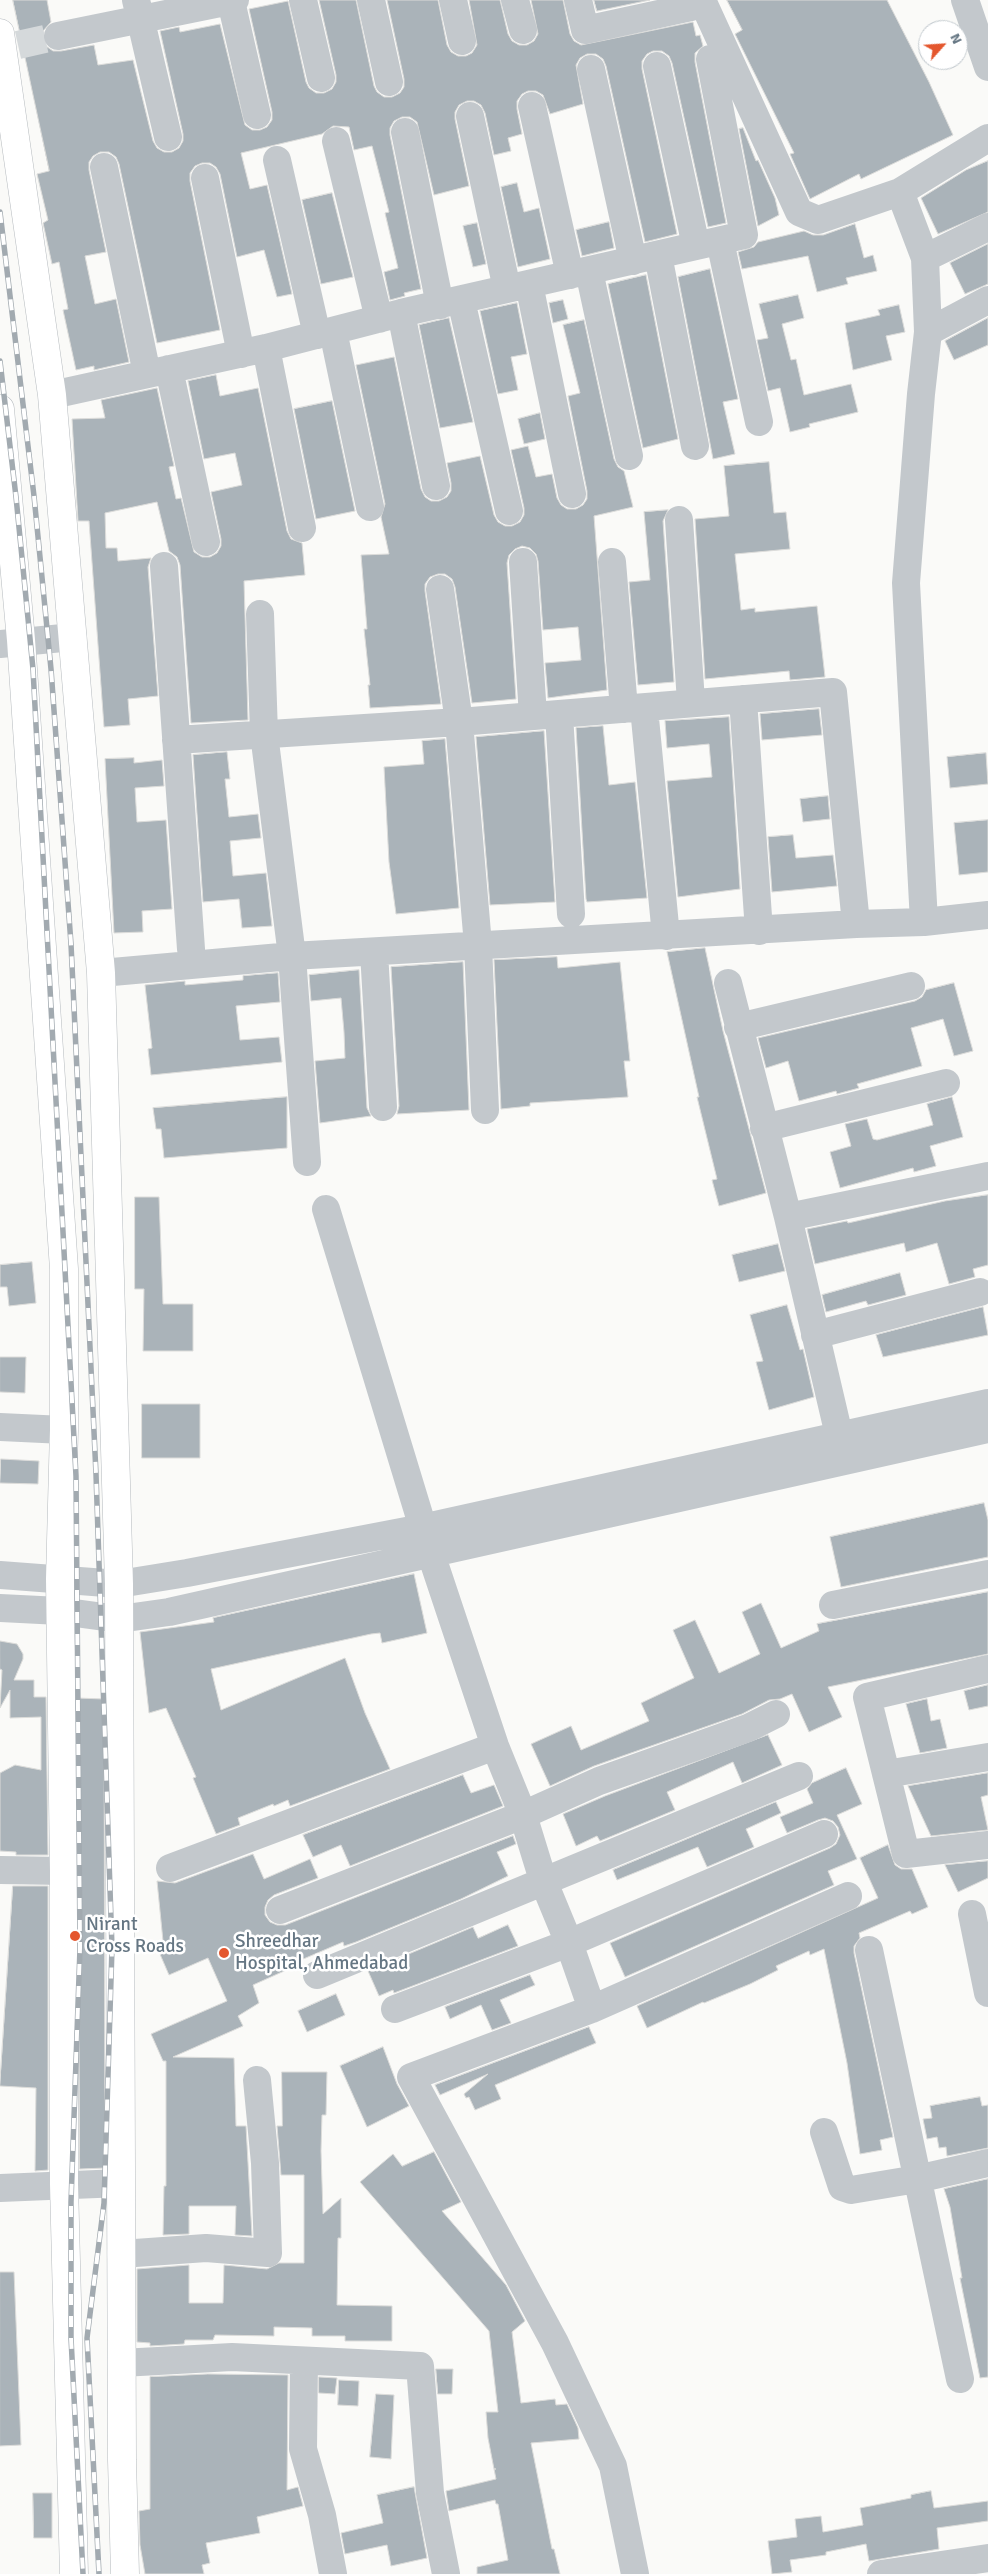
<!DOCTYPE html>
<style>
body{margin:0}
#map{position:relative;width:988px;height:2574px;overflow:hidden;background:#fafaf8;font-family:Signika,sans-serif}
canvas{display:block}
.north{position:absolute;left:918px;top:20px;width:50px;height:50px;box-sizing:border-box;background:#fff;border:1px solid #c1c8cd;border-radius:50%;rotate:64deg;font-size:14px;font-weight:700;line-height:20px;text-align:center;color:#657683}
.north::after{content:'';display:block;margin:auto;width:18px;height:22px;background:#e4572e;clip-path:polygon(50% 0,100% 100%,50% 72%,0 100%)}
</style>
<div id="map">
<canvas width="988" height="2574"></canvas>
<div class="north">N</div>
</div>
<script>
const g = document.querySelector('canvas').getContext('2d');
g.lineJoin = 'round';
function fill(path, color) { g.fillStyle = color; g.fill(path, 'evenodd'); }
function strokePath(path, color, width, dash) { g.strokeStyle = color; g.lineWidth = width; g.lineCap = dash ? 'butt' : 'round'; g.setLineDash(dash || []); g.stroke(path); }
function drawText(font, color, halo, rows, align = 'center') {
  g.font = font + ' Signika,sans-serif'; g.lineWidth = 5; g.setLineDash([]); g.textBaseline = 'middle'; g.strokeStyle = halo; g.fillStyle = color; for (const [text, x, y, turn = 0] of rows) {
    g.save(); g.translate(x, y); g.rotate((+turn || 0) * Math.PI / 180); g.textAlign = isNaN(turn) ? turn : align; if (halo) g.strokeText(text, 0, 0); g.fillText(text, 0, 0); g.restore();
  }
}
const building = new Path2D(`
 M 13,0 L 47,0 L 51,22 L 43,31 L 43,39 L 46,46 L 53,51 L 61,51 L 94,45 L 98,65 L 133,60 L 153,141 L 157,148 L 164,152 L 172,152 L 179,148 L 183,141 L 183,134 L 160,31 L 179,27 L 180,32 L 220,24 L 245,125 L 252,130 L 260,130 L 267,127 L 272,120 L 272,112 L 249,9 L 288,1 L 306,82 L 309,88 L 316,93 L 324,93 L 332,89 L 336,82 L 336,75 L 319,0 L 356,0 L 374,86 L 377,92 L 384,97 L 392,97 L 400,93 L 404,87 L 404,79 L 387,0 L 438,0 L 447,45 L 451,52 L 458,56 L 466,56 L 472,53 L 477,45 L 469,0 L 500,0 L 508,34 L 512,41 L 519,45 L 527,45 L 534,41 L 538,34 L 531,0 L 563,0 L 570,34 L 574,41 L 581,45 L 693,22 L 696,36 L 700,35 L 703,46 L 695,53 L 695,62 L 726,223 L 708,227 L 672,63 L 669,56 L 662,51 L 653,51 L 647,54 L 642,61 L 642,69 L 677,234 L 645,242 L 606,66 L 603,59 L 596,54 L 587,54 L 580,58 L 576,65 L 583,104 L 550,114 L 543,95 L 536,91 L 528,91 L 522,94 L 517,101 L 517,109 L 522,134 L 508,138 L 511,151 L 494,155 L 485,113 L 481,105 L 474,101 L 467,101 L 459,105 L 455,112 L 455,119 L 469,186 L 434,195 L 417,122 L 410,117 L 402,117 L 394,121 L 390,128 L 390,135 L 421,289 L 404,293 L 405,296 L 390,300 L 384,272 L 398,268 L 385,213 L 389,212 L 372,146 L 354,150 L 349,127 L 333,126 L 322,134 L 241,153 L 250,189 L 267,185 L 292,294 L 277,297 L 264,250 L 237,257 L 220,174 L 216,167 L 210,163 L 202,163 L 195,166 L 190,173 L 190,181 L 220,330 L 157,343 L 119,164 L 116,157 L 109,152 L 100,152 L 93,156 L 89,162 L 89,170 L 106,252 L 85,256 L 95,304 L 116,299 L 129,362 L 94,370 L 94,366 L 76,370 L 63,310 L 68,309 L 59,262 L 52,264 L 43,223 L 48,220 L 37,174 L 49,171 Z
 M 594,0 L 650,0 L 597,11 Z
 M 727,0 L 887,0 L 929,82 L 953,135 L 861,179 L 859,174 L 810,199 L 790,154 L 794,153 L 735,34 L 742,30 Z
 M 743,128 L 756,161 L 758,160 L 775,198 L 779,215 L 758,226 L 739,129 Z
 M 988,161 L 988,212 L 938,234 L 921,198 L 966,170 Z
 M 517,183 L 524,212 L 539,208 L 550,259 L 518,267 L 501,187 Z
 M 332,193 L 353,277 L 321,284 L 302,200 Z
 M 609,222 L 614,248 L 582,256 L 576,230 Z
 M 477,223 L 486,264 L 473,267 L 463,226 Z
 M 855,224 L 864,258 L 873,255 L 877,271 L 846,278 L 848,284 L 817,292 L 808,256 L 742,269 L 738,252 L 754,247 L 758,242 L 804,231 L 813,235 L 823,235 Z
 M 988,244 L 988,284 L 965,294 L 950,263 Z
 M 710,269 L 738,399 L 723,402 L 735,454 L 713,459 L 678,277 Z
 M 646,275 L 678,439 L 643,448 L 608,284 Z
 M 798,295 L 804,318 L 782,324 L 791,360 L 796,359 L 804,395 L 851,384 L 858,412 L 809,424 L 810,427 L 790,432 L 780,388 L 768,391 L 757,340 L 768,338 L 759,304 Z
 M 563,300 L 568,319 L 553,323 L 549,303 Z
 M 517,303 L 527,354 L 511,357 L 518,390 L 498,394 L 480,311 Z
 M 899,305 L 905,332 L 886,336 L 892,360 L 853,370 L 845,323 L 880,315 L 878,310 Z
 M 449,318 L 473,422 L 440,428 L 419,325 Z
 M 988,318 L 988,345 L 954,360 L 945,341 Z
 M 584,320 L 614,459 L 618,467 L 624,471 L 633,507 L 594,516 L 607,690 L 548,698 L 545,663 L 581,660 L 578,627 L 543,630 L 538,561 L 536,554 L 530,548 L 522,546 L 515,549 L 509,555 L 507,563 L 516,699 L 472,703 L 455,587 L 452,579 L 445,574 L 438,574 L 430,577 L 425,584 L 425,591 L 441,704 L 370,708 L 368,685 L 370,685 L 364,629 L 367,629 L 361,555 L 389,554 L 381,517 L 385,504 L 356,365 L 394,357 L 421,489 L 425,497 L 431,501 L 439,501 L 447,497 L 451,491 L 451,483 L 447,463 L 480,456 L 494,515 L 498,522 L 505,526 L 512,526 L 520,522 L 524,515 L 524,508 L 511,450 L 528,446 L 536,477 L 552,474 L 557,498 L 561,505 L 567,509 L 576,509 L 583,505 L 587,499 L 587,491 L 568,396 L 580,393 L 563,325 Z
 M 216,375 L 220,396 L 258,388 L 287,531 L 291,539 L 302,543 L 305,575 L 244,581 L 248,720 L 191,723 L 180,565 L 177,557 L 169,551 L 157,502 L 105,513 L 106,548 L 117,548 L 118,561 L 151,558 L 148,567 L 158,696 L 128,699 L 130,725 L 104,727 L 89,521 L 78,521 L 72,419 L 105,418 L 101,400 L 157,388 L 174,466 L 169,467 L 176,499 L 181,498 L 194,552 L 202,557 L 210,557 L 217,553 L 221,546 L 221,539 L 211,492 L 242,485 L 235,453 L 204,459 L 188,381 Z
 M 332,401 L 355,511 L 316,519 L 294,409 Z
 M 540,413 L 545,439 L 524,444 L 518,419 Z
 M 769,462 L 774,513 L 786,512 L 790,549 L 735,554 L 741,610 L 755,608 L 755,612 L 817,606 L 825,677 L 790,680 L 789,671 L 705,679 L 695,519 L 729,516 L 724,466 Z
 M 668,510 L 663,521 L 674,682 L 638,685 L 629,582 L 650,580 L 644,512 Z
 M 819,709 L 822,735 L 762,740 L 760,714 Z
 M 729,717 L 740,889 L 678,897 L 667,781 L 712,777 L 709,744 L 667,748 L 665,721 Z
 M 603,726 L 609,785 L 635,782 L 647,898 L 587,902 L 586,899 L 576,728 Z
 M 544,731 L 555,902 L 490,905 L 476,737 Z
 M 445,739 L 459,908 L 396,914 L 389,862 L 384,767 L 424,764 L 422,741 Z
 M 227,752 L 230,779 L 225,779 L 229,817 L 258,814 L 261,838 L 230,841 L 233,876 L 266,873 L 272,926 L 242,928 L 239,899 L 203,902 L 193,755 Z
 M 986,753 L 988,784 L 950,788 L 947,757 Z
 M 134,758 L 134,763 L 162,760 L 164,786 L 135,788 L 137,822 L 166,820 L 172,909 L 142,911 L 143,932 L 114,933 L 105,759 Z
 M 828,796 L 830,819 L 803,822 L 800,799 Z
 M 988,820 L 988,872 L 959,875 L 954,823 Z
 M 793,835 L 796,858 L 833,855 L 837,886 L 772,892 L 768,837 Z
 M 705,948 L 723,1031 L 766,1193 L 719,1206 L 712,1180 L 717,1179 L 697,1097 L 699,1097 L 667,952 Z
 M 557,957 L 558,968 L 620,962 L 630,1061 L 624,1061 L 628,1097 L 530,1103 L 530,1106 L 501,1109 L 494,960 Z
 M 463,962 L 469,1110 L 397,1114 L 399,1106 L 391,967 Z
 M 359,970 L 367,1108 L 371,1116 L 320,1123 L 315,1061 L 345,1058 L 344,1032 L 341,998 L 311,1001 L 309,975 Z
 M 278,973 L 280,1002 L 236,1006 L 240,1040 L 279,1037 L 282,1062 L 151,1075 L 148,1049 L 152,1048 L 145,985 L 185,981 L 185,985 L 243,980 L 243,976 Z
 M 954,983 L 973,1051 L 954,1056 L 943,1019 L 911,1028 L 922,1066 L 857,1084 L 859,1088 L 837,1094 L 836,1091 L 799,1101 L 788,1061 L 766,1068 L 758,1038 L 915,1001 L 922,997 L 926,990 Z
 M 287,1097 L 287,1148 L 164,1158 L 161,1129 L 156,1129 L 153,1108 Z
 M 952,1097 L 963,1137 L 930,1146 L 936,1166 L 914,1172 L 913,1168 L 840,1188 L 830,1152 L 851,1146 L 845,1124 L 867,1119 L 873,1139 L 877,1140 L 933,1125 L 927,1104 Z
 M 988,1195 L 988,1265 L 973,1269 L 975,1277 L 949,1284 L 937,1243 L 906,1252 L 904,1243 L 815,1264 L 807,1229 L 847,1221 L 848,1223 L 945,1201 Z
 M 135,1197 L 159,1197 L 163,1304 L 193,1304 L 193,1351 L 143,1351 L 144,1289 L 135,1289 Z
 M 778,1244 L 785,1271 L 739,1282 L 732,1255 Z
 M 32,1262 L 36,1303 L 9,1306 L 7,1287 L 0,1287 L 0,1265 Z
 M 900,1273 L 906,1295 L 868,1305 L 866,1301 L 826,1312 L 822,1295 Z
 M 787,1305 L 800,1350 L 803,1349 L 814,1397 L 769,1410 L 756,1362 L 763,1361 L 750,1315 Z
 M 983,1307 L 988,1335 L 883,1357 L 876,1335 Z
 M 0,1357 L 26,1357 L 25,1393 L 0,1392 Z
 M 142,1404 L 200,1404 L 200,1458 L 142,1458 Z
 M 1,1459 L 39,1461 L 38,1484 L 0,1483 Z
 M 984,1503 L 988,1520 L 988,1557 L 841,1587 L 830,1537 Z
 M 414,1574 L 427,1633 L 382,1643 L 380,1633 L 371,1634 L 211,1669 L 221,1710 L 345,1658 L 365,1713 L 390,1769 L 290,1806 L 288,1800 L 274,1806 L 273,1804 L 238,1818 L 240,1825 L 216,1834 L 193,1778 L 196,1777 L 166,1708 L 149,1713 L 140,1632 L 214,1622 L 213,1618 Z
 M 988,1592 L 988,1654 L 828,1687 L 842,1717 L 809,1732 L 792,1694 L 780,1699 L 769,1700 L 742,1714 L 594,1766 L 550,1786 L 531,1744 L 571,1726 L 581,1750 L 649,1721 L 641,1703 L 694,1678 L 673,1630 L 695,1620 L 719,1673 L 760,1654 L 742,1612 L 761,1603 L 781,1648 L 819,1631 L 817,1624 Z
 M 0,1641 L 17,1644 L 23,1654 L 23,1659 L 14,1680 L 34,1680 L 34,1697 L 46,1697 L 48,1855 L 16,1855 L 16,1852 L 0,1851 L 0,1773 L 15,1765 L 41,1770 L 41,1717 L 10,1718 L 10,1690 L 0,1708 L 2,1670 L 0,1669 Z
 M 988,1685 L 988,1706 L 969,1710 L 964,1691 Z
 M 77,1698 L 104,1699 L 105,2168 L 80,2169 Z
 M 927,1699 L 931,1721 L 940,1719 L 947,1748 L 920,1753 L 906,1704 Z
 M 768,1735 L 782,1765 L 742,1783 L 733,1762 L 667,1792 L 675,1810 L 600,1841 L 597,1836 L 576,1846 L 563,1814 L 605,1796 Z
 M 846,1768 L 862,1804 L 837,1815 L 857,1859 L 828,1871 L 834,1885 L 625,1977 L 610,1943 L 830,1848 L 836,1844 L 840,1835 L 838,1827 L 833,1821 L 825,1818 L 818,1820 L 787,1833 L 780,1817 L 813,1803 L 807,1789 L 812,1783 Z
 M 988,1773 L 988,1795 L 981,1797 L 988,1830 L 931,1836 L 908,1786 Z
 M 463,1775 L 471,1793 L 494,1785 L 503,1806 L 350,1866 L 341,1845 L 313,1857 L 303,1835 Z
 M 776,1802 L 781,1813 L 746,1829 L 754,1847 L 707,1867 L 698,1847 L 617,1880 L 613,1870 Z
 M 513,1836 L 516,1844 L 497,1852 L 508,1876 L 461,1899 L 356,1942 L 344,1946 L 343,1942 L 301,1960 L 302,1963 L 253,1985 L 259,2003 L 238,2016 L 243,2026 L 173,2057 L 234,2058 L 236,2126 L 246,2126 L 252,2236 L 235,2235 L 236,2206 L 189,2206 L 189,2234 L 163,2235 L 164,2186 L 166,2186 L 166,2061 L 163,2061 L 151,2034 L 227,2001 L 208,1958 L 169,1975 L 156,1945 L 163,1941 L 157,1881 L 175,1883 L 253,1854 L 264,1879 L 310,1859 L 318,1878 L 274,1895 L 268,1900 L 265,1907 L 265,1915 L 270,1922 L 277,1925 L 285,1925 Z
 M 888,1845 L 895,1865 L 901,1869 L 912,1869 L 928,1907 L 912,1914 L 910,1911 L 859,1933 L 860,1938 L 854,1946 L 854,1953 L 893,2137 L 880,2140 L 882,2150 L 860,2154 L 847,2063 L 824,1949 L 810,1955 L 809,1951 L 776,1966 L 778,1970 L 750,1984 L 704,2003 L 703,2002 L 647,2028 L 637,2006 L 878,1898 L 860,1858 Z
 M 988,1861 L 988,1878 L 958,1892 L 945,1865 Z
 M 13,1886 L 48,1886 L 48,2170 L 35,2171 L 36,2088 L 0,2086 Z
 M 508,1925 L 518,1946 L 394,1993 L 393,1990 L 379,1996 L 368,1971 L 473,1927 L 478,1938 Z
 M 530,1975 L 535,1985 L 500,2000 L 511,2023 L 492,2030 L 481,2005 L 450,2019 L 445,2007 Z
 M 336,1994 L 345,2015 L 307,2032 L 298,2011 Z
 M 589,2027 L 596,2043 L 495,2085 L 501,2099 L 475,2110 L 469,2097 L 466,2098 L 464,2094 L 488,2074 L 440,2095 L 435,2085 Z
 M 383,2047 L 397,2084 L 409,2106 L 367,2127 L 340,2066 Z
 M 282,2072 L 327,2072 L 326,2115 L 322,2115 L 321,2151 L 323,2214 L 341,2198 L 341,2238 L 338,2238 L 337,2305 L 392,2306 L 392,2341 L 345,2341 L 345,2336 L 312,2336 L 312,2328 L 274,2327 L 274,2336 L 215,2335 L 213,2340 L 185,2340 L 184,2344 L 150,2346 L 150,2343 L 137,2342 L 137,2269 L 189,2265 L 189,2303 L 223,2303 L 224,2265 L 267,2269 L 279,2263 L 304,2263 L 304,2175 L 281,2175 L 277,2126 L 282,2126 Z
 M 980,2097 L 982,2106 L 988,2105 L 988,2148 L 947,2156 L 946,2147 L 939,2148 L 937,2137 L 927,2139 L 923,2119 L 932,2118 L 930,2106 Z
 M 434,2152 L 461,2202 L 442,2211 L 506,2285 L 525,2321 L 512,2332 L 521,2403 L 555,2399 L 556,2405 L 567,2404 L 578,2428 L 579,2439 L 531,2443 L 552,2549 L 554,2549 L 560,2574 L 477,2574 L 477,2567 L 508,2560 L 498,2504 L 496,2504 L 495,2500 L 449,2511 L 446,2491 L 496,2479 L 494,2469 L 496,2469 L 494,2469 L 488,2438 L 486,2412 L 498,2412 L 489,2331 L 360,2182 L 393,2154 L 402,2166 Z
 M 988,2179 L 988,2377 L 980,2378 L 960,2278 L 962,2278 L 950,2207 L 944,2189 Z
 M 0,2272 L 14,2272 L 21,2445 L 0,2446 Z
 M 436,2369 L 453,2369 L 452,2394 L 438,2394 Z
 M 208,2374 L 288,2375 L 287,2490 L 298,2487 L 303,2506 L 257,2517 L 260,2533 L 206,2543 L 210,2563 L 202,2565 L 204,2574 L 145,2574 L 140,2545 L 139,2511 L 150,2509 L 150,2377 Z
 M 319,2377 L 337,2378 L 335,2394 L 319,2393 Z
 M 339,2380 L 359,2381 L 358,2406 L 338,2405 Z
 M 376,2394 L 394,2395 L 391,2459 L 370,2457 Z
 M 414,2487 L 427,2558 L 391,2566 L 387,2545 L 345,2554 L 341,2533 L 383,2523 L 377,2495 Z
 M 931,2491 L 934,2508 L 988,2501 L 988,2521 L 937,2528 L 939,2549 L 869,2561 L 866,2544 L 826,2552 L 826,2555 L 790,2560 L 792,2572 L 772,2574 L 768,2541 L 797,2537 L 795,2519 L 821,2516 L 823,2532 L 863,2525 L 860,2508 L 911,2498 L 911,2495 Z
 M 33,2493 L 52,2493 L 52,2538 L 34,2538 Z`);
fill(building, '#aab3b9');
strokePath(building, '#dcdcda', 1);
strokePath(new Path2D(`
 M 18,45 L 58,36`), '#d5d9db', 28, [28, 14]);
const major = new Path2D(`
 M 0,33 L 52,395 L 101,973 L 119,1584 L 122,2460 L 125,2574
 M 0,409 L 21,640 L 64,1269 L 64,1430 L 60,1579 L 64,1871 L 64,2184 L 74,2574`);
strokePath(major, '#b5babe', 29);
strokePath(new Path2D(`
 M 136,0 L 168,137
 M 303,0 L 321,78
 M 371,0 L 389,82
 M 453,0 L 462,41
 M 515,0 L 523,30
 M 578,0 L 585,30 L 691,7
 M 702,0 L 799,212 L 818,220 L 900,192 L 988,138
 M 965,0 L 988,67
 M 231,1 L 257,115
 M 58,36 L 235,0
 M 657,66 L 696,246
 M 591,69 L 633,261
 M 532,106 L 570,275
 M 470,116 L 507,289
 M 405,132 L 440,305
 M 336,141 L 379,319
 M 277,160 L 317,335
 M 104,167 L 147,374
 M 205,178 L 241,354
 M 900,192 L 925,258 L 928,332 L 921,394 L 906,583 L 924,922
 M 720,241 L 759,422
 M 658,255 L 695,446
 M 925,258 L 988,227
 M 589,271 L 629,456
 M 529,284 L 572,494
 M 461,300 L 509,511
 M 401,313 L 436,486
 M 333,331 L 370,507
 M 928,332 L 988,300
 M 266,348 L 302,528
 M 169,369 L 206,542
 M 52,395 L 266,348 L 401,313 L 744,235 L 710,59
 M 679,520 L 691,702
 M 523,562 L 533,716
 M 612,562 L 624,709
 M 164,566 L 191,949
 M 440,589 L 459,722 L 478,945 L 485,1110
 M 260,614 L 264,734 L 292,956 L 307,1162
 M 0,644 L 73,637
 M 743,699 L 759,931
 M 644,708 L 666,936
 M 559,714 L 571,914
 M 176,740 L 459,722 L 833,692 L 856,924
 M 374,952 L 383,1107
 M 101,973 L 292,956 L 856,924 L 924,922 L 988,915
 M 728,983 L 788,1217 L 839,1435
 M 738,1027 L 911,986
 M 764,1128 L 946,1083
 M 326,1209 L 431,1554 L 495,1746 L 523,1815 L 543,1880 L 569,1943 L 395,2009
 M 788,1217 L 988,1176
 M 815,1335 L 980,1292
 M 0,1427 L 64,1430
 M 0,1575 L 119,1584 L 187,1573 L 422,1528 L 988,1403
 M 833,1605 L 988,1574
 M 0,1608 L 60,1611 L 119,1619 L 169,1612 L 988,1429
 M 988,1669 L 867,1697 L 906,1854 L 988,1845
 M 886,1774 L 988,1757
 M 824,1834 L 569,1943 L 592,2009 L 848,1896
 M 170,1868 L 495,1746
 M 0,1870 L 64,1871
 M 280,1910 L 523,1815 L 599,1781 L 748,1728 L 776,1714
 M 972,1914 L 988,1993
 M 869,1950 L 960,2379
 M 317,1975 L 799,1776
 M 592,2009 L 411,2077 L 555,2343 L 613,2466 L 635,2574
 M 824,2132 L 842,2187 L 851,2190 L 917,2179 L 988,2163
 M 0,2188 L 121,2183
 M 121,2254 L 206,2248 L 268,2253 L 265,2163 L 257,2080
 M 304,2361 L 303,2449 L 322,2515 L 333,2574
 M 121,2363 L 232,2357 L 420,2366 L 430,2493 L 446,2574
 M 881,2574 L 988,2558`), '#c3c8cc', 28);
strokePath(major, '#fff', 28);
const rail = new Path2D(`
 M 0,212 L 34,496 L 51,669 L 71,944 L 96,1474 L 112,1948 L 104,2203 L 87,2338 L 99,2574
 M 0,361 L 16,497 L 33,669 L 76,1476 L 80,1948 L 71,2202 L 71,2338 L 83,2574`);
strokePath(rail, '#a2aab0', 5.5);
strokePath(rail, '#fff', 4, [11]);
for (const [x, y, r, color] of [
 [75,1936,6,"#e4572e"],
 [224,1953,6,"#e4572e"]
]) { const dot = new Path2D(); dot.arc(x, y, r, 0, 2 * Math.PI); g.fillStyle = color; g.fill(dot); strokePath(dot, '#fff', 2); }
drawText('19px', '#657683', '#fff', [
 ["Nirant",86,1925],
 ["Cross Roads",86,1947],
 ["Shreedhar",235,1942],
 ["Hospital, Ahmedabad",235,1964]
], 'left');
</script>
